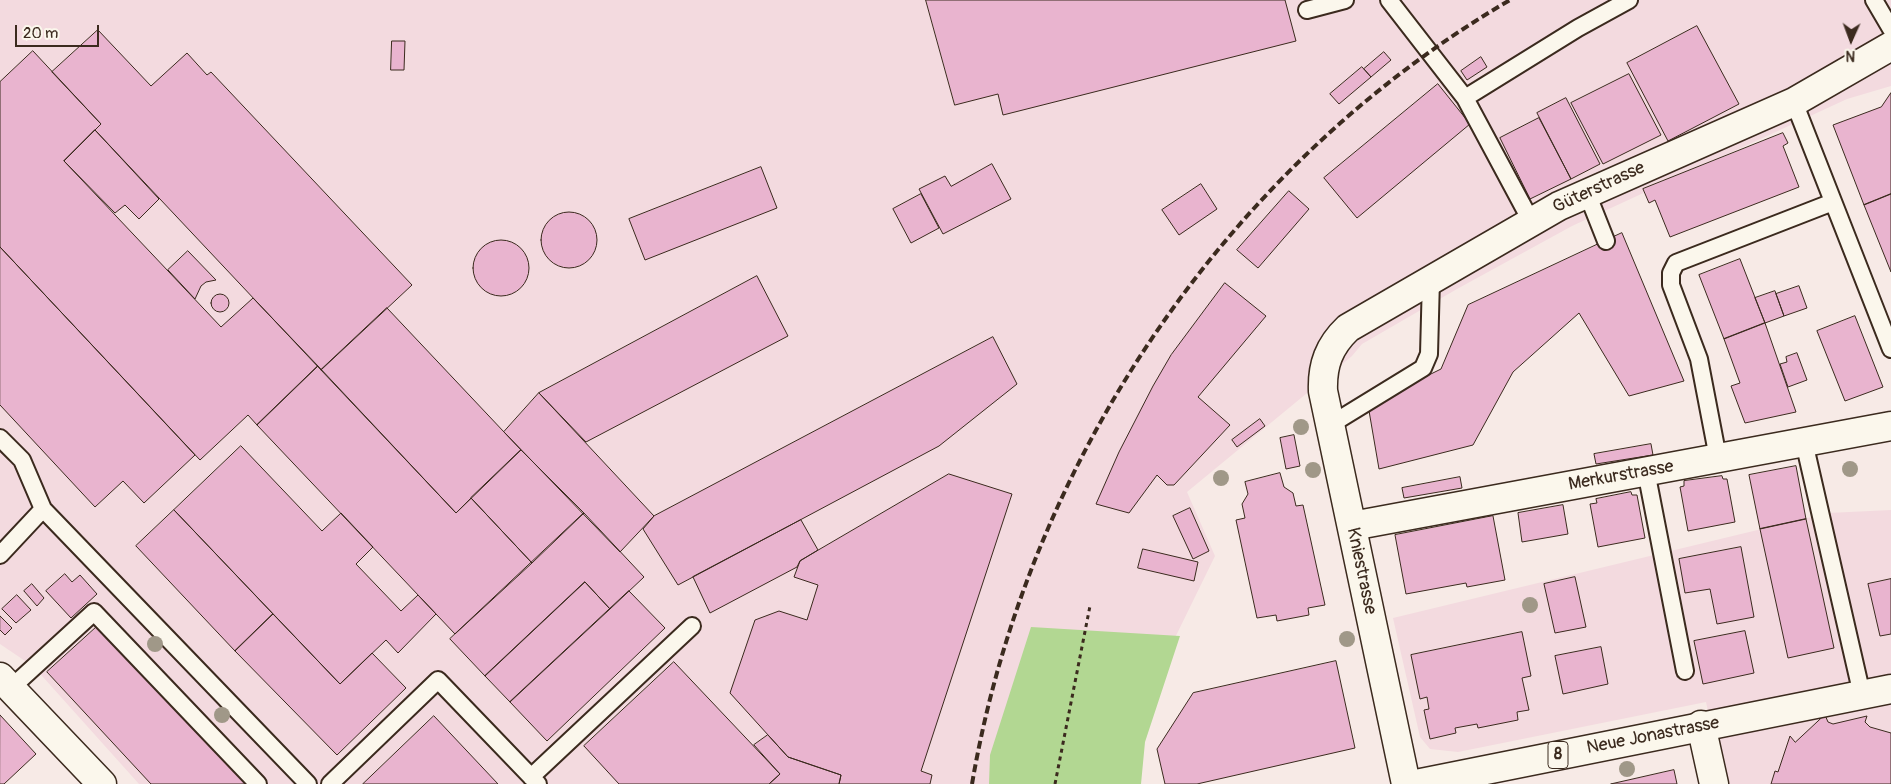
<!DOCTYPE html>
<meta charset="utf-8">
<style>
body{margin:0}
#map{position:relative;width:1891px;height:784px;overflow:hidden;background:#f7eae6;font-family:Pangolin,sans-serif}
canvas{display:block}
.north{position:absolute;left:1826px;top:15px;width:50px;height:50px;-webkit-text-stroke:4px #fbf7ec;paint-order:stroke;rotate:182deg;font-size:14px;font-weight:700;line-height:20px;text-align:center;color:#3b2a1e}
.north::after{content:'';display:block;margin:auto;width:18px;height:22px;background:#3b2a1e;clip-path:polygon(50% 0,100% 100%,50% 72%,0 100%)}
.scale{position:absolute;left:15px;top:25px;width:84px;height:22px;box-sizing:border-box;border:2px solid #3b2a1e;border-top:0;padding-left:6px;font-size:15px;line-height:18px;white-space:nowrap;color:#3b2a1e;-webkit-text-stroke:4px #fbf7ec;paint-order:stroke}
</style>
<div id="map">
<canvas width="1891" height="784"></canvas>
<div class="north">N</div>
<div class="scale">20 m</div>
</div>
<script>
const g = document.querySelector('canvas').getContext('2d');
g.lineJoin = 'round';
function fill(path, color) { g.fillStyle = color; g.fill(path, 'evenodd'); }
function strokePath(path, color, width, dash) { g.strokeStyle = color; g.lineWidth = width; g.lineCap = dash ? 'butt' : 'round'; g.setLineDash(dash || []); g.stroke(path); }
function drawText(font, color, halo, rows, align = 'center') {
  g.font = font + ' Pangolin,sans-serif'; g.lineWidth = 4.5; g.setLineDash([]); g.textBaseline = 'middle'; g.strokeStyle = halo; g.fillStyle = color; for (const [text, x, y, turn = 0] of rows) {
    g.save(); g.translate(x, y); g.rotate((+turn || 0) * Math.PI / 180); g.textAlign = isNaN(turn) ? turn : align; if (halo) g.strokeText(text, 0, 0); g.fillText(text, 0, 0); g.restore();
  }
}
fill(new Path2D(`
 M 0,0 L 1891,0 L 1891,86 L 1847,99 L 1572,226 L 1457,289 L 1362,344 L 1352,356 L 1187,492 L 1215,556 L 1145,699 L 1121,784 L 139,784 L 34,667 L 0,644 Z
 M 1891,510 L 1891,784 L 1724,784 L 1706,702 L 1458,752 L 1430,749 L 1420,737 L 1393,618 L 1828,513 Z`), '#f3dadf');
fill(new Path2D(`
 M 1031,627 L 1180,636 L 1145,742 L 1141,784 L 989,784 L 990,755 Z`), '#b2d792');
const building = new Path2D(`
 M 926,0 L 1285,0 L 1296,41 L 1003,115 L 998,94 L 955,105 Z
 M 1697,26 L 1739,104 L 1668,141 L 1627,63 Z
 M 98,30 L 151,86 L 187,53 L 207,75 L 211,72 L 412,285 L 321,370 L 95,130 L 101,124 L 52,72 Z
 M 392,41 L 405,41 L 404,70 L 391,70 Z
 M 33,51 L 101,124 L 64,161 L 221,327 L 253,298 L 318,366 L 257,425 L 248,415 L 200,460 L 0,247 L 0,82 Z
 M 1384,52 L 1391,60 L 1371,77 L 1364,69 Z
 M 1481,57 L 1487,67 L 1467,80 L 1461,71 Z
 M 1362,67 L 1371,77 L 1339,104 L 1330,94 Z
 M 1629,74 L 1661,135 L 1603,164 L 1571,103 Z
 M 1438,84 L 1470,124 L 1357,218 L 1324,178 Z
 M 1891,93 L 1891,194 L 1864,205 L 1833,125 L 1881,107 Z
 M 1566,98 L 1600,164 L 1571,179 L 1537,113 Z
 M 1539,118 L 1571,179 L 1530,199 L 1500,138 Z
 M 95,130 L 159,199 L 139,219 L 125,205 L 115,213 L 64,161 Z
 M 1783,133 L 1788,143 L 1783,146 L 1799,187 L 1670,237 L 1655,200 L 1649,203 L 1643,189 Z
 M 992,164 L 1011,199 L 943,234 L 919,189 L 945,176 L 951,186 Z
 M 761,167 L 777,208 L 645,260 L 629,219 Z
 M 1201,184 L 1217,209 L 1179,235 L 1162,210 Z
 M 1289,191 L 1309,209 L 1258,268 L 1237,250 Z
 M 921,194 L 939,228 L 911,243 L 893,209 Z
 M 1891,194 L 1891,272 L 1864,205 Z
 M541 240a28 28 0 1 1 56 0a28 28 0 1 1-56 0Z
 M 1622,233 L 1684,381 L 1629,396 L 1579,313 L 1513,372 L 1473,445 L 1379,469 L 1368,405 L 1441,369 L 1468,305 Z
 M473 268a28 28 0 1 1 56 0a28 28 0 1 1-56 0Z
 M 0,247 L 195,455 L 144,503 L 123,481 L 95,507 L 0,405 Z
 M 188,251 L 216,280 L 206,282 L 201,286 L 195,299 L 168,270 Z
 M 1740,259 L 1765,323 L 1724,339 L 1699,275 Z
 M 757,276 L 788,336 L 586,442 L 539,393 Z
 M 1225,283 L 1266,316 L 1198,397 L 1230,425 L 1174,485 L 1167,485 L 1157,475 L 1129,513 L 1096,504 L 1119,452 L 1153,386 L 1171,355 Z
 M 1799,286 L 1807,308 L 1784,316 L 1776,294 Z
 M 1775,291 L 1784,316 L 1765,323 L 1755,298 Z
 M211 303a9 9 0 1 1 18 0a9 9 0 1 1-18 0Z
 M 387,308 L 521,450 L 456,513 L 321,370 Z
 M 1855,316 L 1883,387 L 1845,401 L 1817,331 Z
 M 1765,323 L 1796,412 L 1745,423 L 1731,386 L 1740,383 L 1724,339 Z
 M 993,337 L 1017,384 L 939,446 L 678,585 L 643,529 L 654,516 Z
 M 1797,353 L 1807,380 L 1788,387 L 1780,364 L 1787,362 L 1786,357 Z
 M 318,366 L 456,513 L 471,498 L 532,563 L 455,634 L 257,425 Z
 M 539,393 L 654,516 L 620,552 L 504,432 Z
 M 1260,419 L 1265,426 L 1237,447 L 1232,440 Z
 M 1294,435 L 1300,466 L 1286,469 L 1280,438 Z
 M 1651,444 L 1653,455 L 1596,464 L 1594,454 Z
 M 241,446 L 322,531 L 341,513 L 373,547 L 356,564 L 401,611 L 418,595 L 436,614 L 398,653 L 386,640 L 340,684 L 174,510 Z
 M 521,450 L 584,513 L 532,563 L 471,498 Z
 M 1796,466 L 1806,519 L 1760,529 L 1749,475 Z
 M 1280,473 L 1284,487 L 1293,493 L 1296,506 L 1303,505 L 1325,605 L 1308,608 L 1309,615 L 1277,621 L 1276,615 L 1257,618 L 1236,520 L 1245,518 L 1242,504 L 1248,494 L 1245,482 Z
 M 949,474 L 1012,494 L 921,771 L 932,775 L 930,784 L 839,784 L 841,775 L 788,757 L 730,693 L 755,620 L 779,611 L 807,620 L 818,585 L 794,577 L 800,561 Z
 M 1722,476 L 1723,479 L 1727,479 L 1735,522 L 1688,531 L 1680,487 L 1684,486 L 1684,481 Z
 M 1460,477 L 1462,488 L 1404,498 L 1402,488 Z
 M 1631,492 L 1632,495 L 1637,495 L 1645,538 L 1598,547 L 1590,504 L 1597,503 L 1596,499 Z
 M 1563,505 L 1568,534 L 1522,542 L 1518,513 Z
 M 1190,508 L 1209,551 L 1193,559 L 1173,516 Z
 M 174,510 L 273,614 L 235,651 L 136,546 Z
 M 584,513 L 644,577 L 610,609 L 585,582 L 485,676 L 450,639 Z
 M 1493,516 L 1505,580 L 1467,587 L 1466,583 L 1406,594 L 1395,535 Z
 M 1806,519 L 1834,648 L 1788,658 L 1760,529 Z
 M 801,520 L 818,550 L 800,561 L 797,567 L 710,613 L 693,577 Z
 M 1741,547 L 1754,617 L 1717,624 L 1710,589 L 1685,593 L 1679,559 Z
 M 1143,549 L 1198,562 L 1194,581 L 1138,568 Z
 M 65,574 L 72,582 L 80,575 L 97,594 L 71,618 L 46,591 Z
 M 1575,577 L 1586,627 L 1555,633 L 1544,584 Z
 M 1891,579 L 1891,634 L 1880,636 L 1868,584 Z
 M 585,582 L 610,609 L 510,702 L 485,676 Z
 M 32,584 L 44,598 L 37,606 L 24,591 Z
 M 629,591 L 665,628 L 547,741 L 510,702 Z
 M 17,595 L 31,610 L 16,623 L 2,609 Z
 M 273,614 L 340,684 L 372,653 L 406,688 L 337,755 L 235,651 Z
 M 0,616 L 12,628 L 5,635 L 0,630 Z
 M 101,623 L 249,784 L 151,784 L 47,672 Z
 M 1745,631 L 1754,673 L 1703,684 L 1694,641 Z
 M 1522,632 L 1531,676 L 1522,678 L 1529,710 L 1517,712 L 1518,720 L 1478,728 L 1477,724 L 1455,728 L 1456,733 L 1430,739 L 1424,710 L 1429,709 L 1427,697 L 1420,699 L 1411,655 Z
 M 1601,647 L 1608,684 L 1563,694 L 1555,656 Z
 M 1336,661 L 1355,748 L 1197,784 L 1165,784 L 1157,749 L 1193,693 Z
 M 674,662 L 780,774 L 769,784 L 619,784 L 584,746 Z
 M 0,715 L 36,754 L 4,784 L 0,784 Z
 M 1825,715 L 1828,722 L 1833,724 L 1867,716 L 1865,722 L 1870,727 L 1891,733 L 1891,784 L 1771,784 L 1775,771 L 1778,772 L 1790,736 L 1795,742 Z
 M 434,716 L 498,784 L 363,784 Z
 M 768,735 L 788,757 L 841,775 L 839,784 L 769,784 L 780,774 L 754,745 Z
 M 1674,770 L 1677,784 L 1611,784 Z`);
fill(building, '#e9b4cf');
strokePath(building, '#3b2a1e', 1);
const lane = new Path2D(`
 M 1389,0 L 1465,98 L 1531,221
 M 1874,0 L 1891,29
 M 1307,10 L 1345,0
 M 1465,98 L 1578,28 L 1629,0
 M 1794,102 L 1891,349
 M 1587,193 L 1606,241
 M 1330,425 L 1423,368 L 1429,354 L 1431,279
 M 0,438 L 22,460 L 43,509
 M 1804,442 L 1862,695
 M 1718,458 L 1699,359 L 1671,285 L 1671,273 L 1676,263 L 1833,202
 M 1646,471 L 1685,671
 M 0,555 L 43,509 L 308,784
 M 11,688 L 94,612 L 258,784
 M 531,777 L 692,626
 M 330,784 L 438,680 L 538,784`);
const street = new Path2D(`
 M 1352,526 L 1891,426
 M 1701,725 L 1714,784
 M 1406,784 L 1323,391 C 1322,365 1329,346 1348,328 L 1559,206 L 1794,102 L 1891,46`);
const secondary = new Path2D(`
 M 0,677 L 102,784`);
const primary = new Path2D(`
 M 1416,784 L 1891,689`);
strokePath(lane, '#3b2a1e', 20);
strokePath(street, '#3b2a1e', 31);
strokePath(secondary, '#3b2a1e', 31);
strokePath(primary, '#3b2a1e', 31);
strokePath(new Path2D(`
 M 1055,784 L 1090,606`), '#3b2a1e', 3, [4, 4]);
strokePath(lane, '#fbf7ec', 16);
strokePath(street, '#fbf7ec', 28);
strokePath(secondary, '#fbf7ec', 28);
strokePath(primary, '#fbf7ec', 28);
strokePath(new Path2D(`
 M 972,784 C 1027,462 1227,165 1510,0`), '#3b2a1e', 4, [8, 4]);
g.fillStyle = '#a09888';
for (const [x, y] of [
 [1301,427],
 [1850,469],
 [1313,470],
 [1221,478],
 [1530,605],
 [1347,639],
 [155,644],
 [222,715],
 [1627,769]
]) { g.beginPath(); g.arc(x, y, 8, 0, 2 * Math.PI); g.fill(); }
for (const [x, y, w] of [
 [1558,755,20]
]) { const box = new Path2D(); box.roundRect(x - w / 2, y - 13.5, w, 27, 4); g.fillStyle = '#fbf7ec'; g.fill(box); strokePath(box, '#3b2a1e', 1); }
drawText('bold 16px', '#3b2a1e', null, [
 ["8",1558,755]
]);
drawText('18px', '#3b2a1e', '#fbf7ec', [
 ["Güterstrasse",1599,188,-25],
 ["Merkurstrasse",1621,476,-10],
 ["Kniestrasse",1361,571,78],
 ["Neue Jonastrasse",1653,736,-11]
]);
</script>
